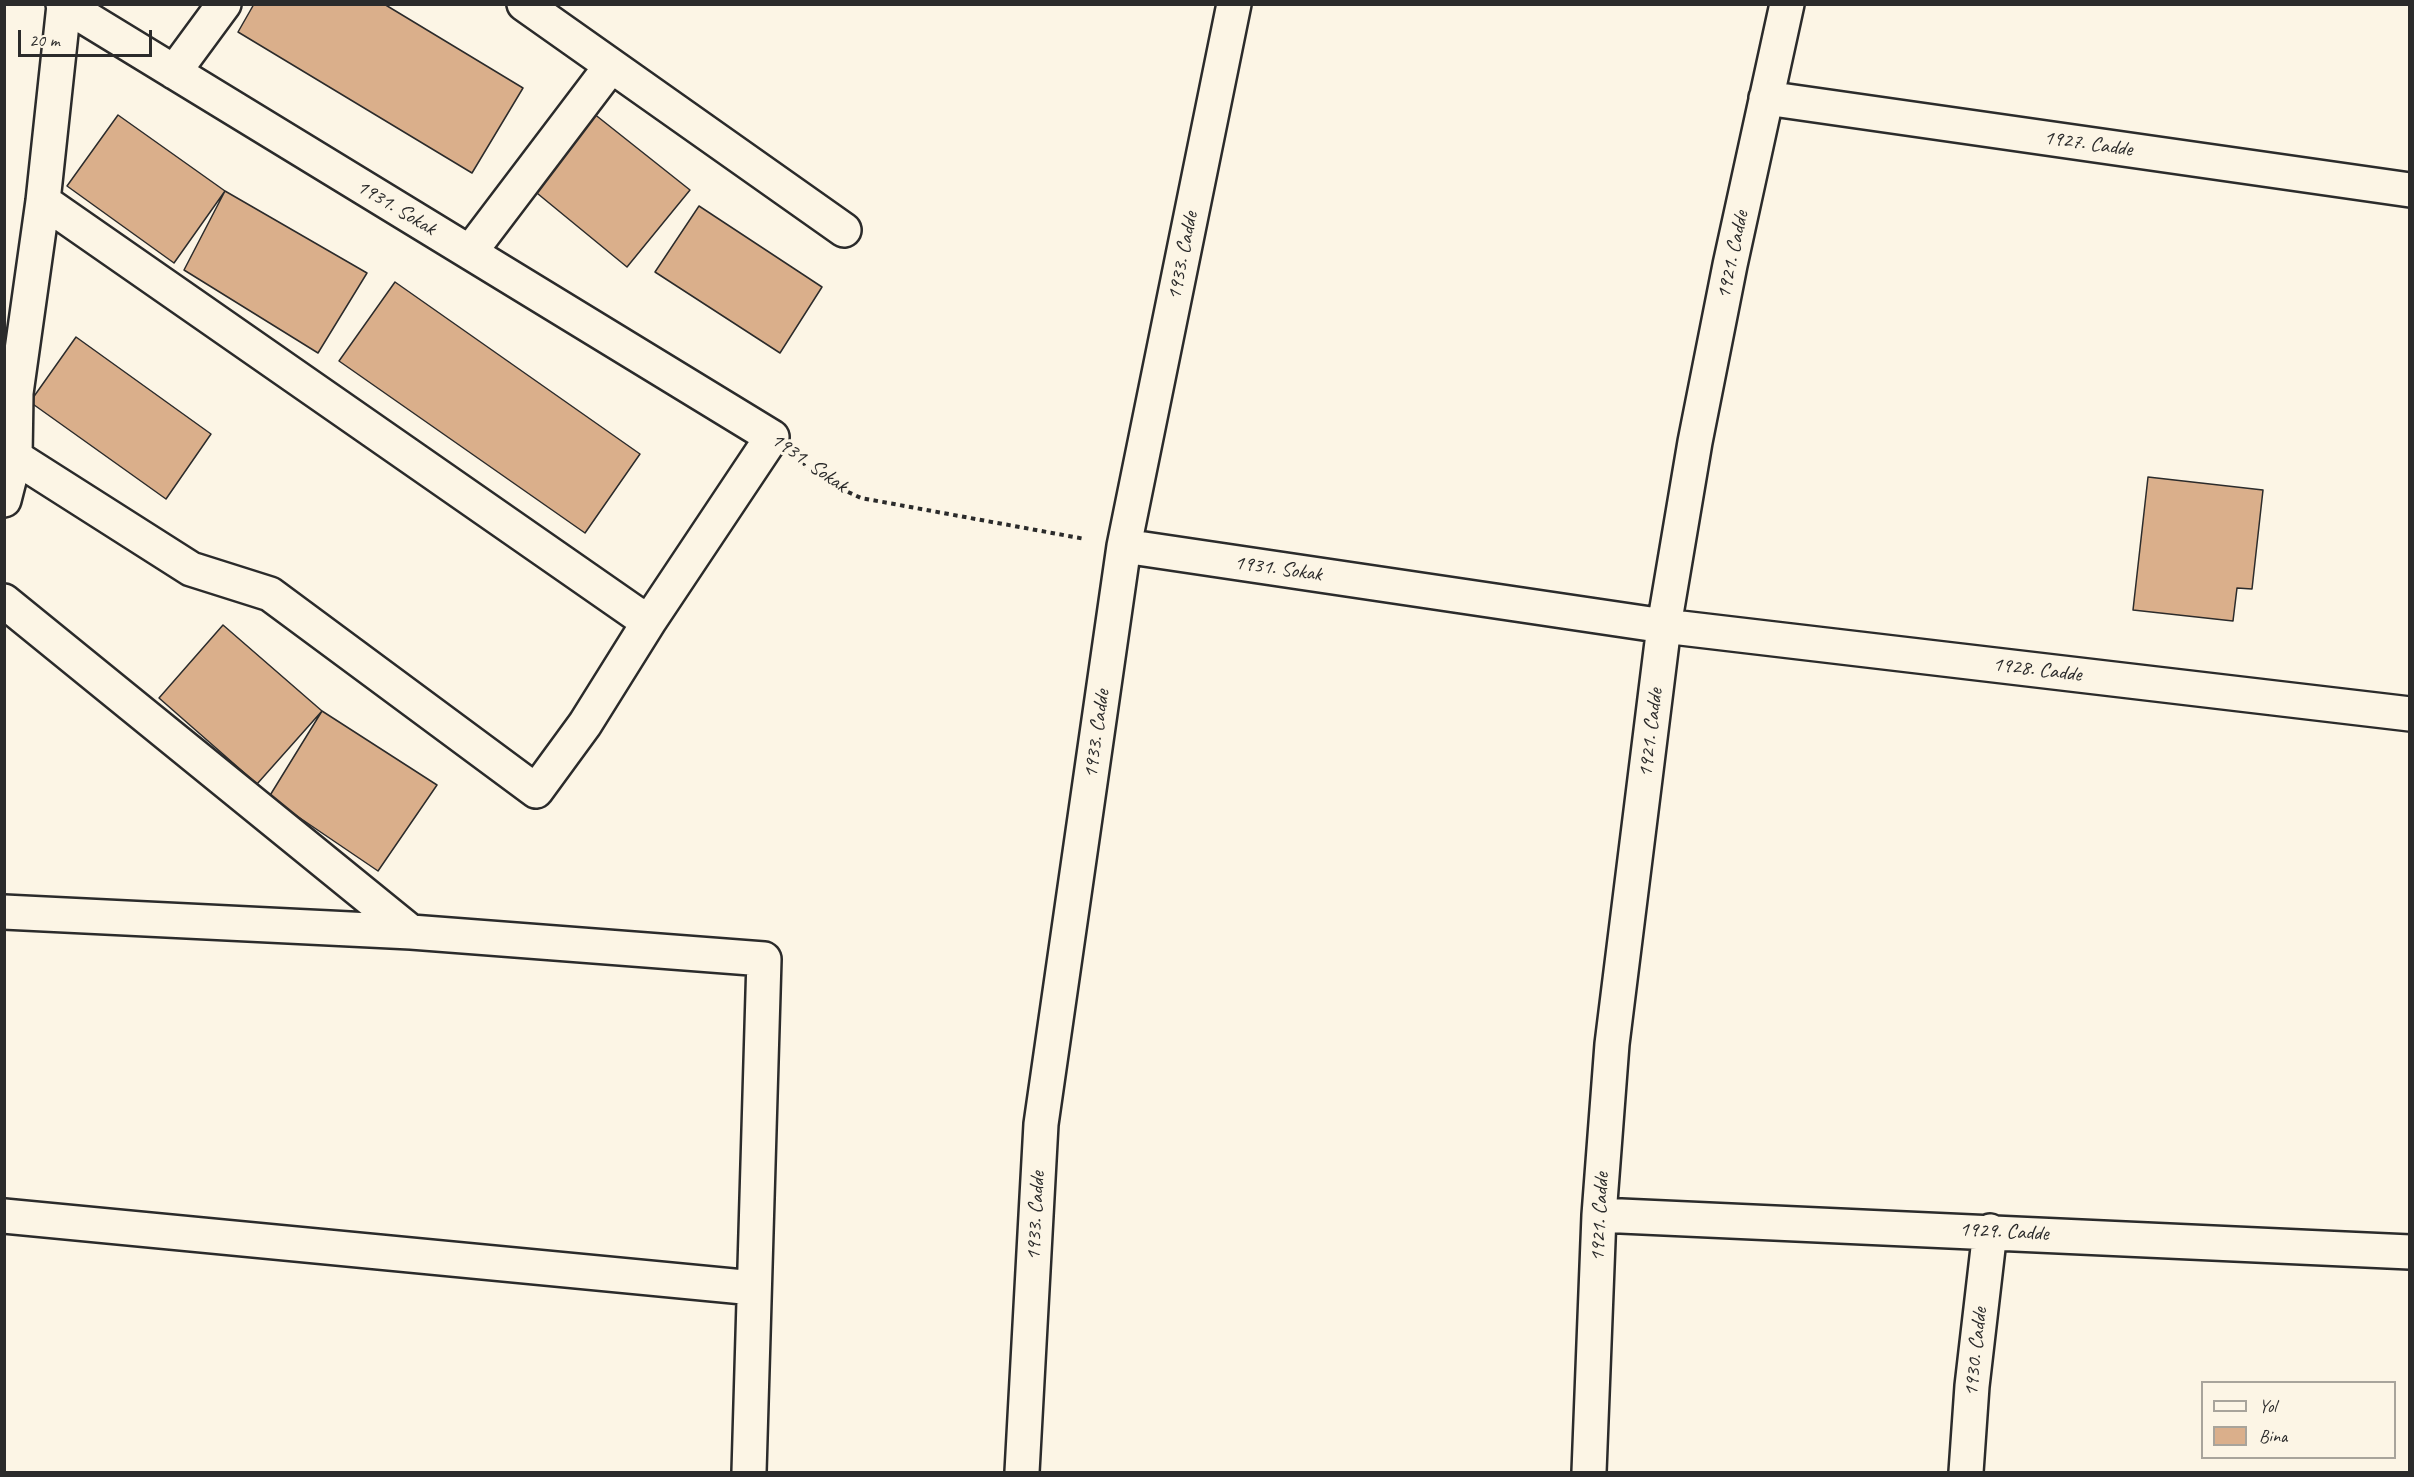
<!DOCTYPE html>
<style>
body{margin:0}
#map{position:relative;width:2414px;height:1477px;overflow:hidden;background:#fcf5e5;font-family:Caveat,sans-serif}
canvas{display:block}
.frame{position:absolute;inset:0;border:6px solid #2b2b2b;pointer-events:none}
.legend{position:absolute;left:2201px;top:1381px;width:195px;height:78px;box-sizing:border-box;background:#fcf5e5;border:2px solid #a8a49b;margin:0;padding:8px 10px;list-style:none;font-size:18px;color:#2b2b2b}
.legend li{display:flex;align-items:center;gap:12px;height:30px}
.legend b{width:30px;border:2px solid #a8a49b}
.scale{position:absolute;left:18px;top:30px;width:134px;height:27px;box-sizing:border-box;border:3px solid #2b2b2b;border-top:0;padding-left:8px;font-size:18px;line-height:21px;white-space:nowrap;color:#2b2b2b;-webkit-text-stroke:4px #fcf5e5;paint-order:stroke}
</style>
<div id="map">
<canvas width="2414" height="1477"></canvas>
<div class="frame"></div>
<ul class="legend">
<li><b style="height:8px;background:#fcf5e5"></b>Yol</li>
<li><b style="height:16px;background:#daaf8b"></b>Bina</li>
</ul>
<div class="scale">20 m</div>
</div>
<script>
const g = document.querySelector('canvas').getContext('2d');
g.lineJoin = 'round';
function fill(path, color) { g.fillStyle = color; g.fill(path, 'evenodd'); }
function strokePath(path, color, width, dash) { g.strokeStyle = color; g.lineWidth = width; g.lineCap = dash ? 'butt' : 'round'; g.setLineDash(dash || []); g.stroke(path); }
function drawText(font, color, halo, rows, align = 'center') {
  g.font = font + ' Caveat,sans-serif'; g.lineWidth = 6; g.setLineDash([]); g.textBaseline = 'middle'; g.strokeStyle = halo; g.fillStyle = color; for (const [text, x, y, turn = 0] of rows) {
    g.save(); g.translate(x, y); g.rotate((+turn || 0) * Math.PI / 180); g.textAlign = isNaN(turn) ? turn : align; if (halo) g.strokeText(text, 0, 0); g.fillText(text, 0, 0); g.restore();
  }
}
const building = new Path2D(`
 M 254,4 L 384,4 L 523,88 L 472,173 L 238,32 Z
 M 593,113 L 690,190 L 627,267 L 532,189 Z
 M 118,115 L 225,191 L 174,263 L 67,186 Z
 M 225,191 L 367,273 L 318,353 L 184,270 Z
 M 699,206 L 822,287 L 780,353 L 655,272 Z
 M 395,282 L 640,454 L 585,533 L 339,361 Z
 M 76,337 L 211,434 L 166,499 L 30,402 Z
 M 2148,477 L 2263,490 L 2252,589 L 2237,588 L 2233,621 L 2133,610 Z
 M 223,625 L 322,711 L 257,784 L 159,698 Z
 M 322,711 L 437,785 L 378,871 L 269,797 Z`);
fill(building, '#daaf8b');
strokePath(building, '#2b2b2b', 1.5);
const minor = new Path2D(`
 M 524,4 L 844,230
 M 174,72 L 224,4
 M 1766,98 L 2410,190
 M 43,201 L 635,613 L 650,620
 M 470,252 L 611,66
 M 15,457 L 191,569 L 270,594 L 536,791 L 585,724 L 650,620 L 772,437 L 63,4
 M 4,500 L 15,457 L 16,393 L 43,201 L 64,5
 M 1124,546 L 1664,626 L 2410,714
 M 4,601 L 411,932
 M 4,912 L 411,932 L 764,959 L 749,1472
 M 1599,1215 L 2410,1252
 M 4,1216 L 754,1288
 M 1022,1472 L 1041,1124 L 1124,546 L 1234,4
 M 1589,1472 L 1599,1215 L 1612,1044 L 1664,626 L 1695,442 L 1730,265 L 1787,4
 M 1966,1472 L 1972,1386 L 1990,1231`);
strokePath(minor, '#2b2b2b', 38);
strokePath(new Path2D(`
 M 802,464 L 833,485 L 861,498 L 1085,539`), '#2b2b2b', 4, [4.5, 4.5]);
strokePath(minor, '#fcf5e5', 33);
drawText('21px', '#2b2b2b', '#fcf5e5', [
 ["1927. Cadde",2088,144,8],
 ["1931. Sokak",396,208,31],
 ["1921. Cadde",1733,255,-78],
 ["1933. Cadde",1183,256,-79],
 ["1931. Sokak",809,463,35],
 ["1931. Sokak",1278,569,8],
 ["1928. Cadde",2037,670,7],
 ["1921. Cadde",1651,733,-83],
 ["1933. Cadde",1097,734,-82],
 ["1933. Cadde",1036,1216,-87],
 ["1921. Cadde",1600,1217,-87],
 ["1929. Cadde",2004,1232,3],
 ["1930. Cadde",1976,1352,-84]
]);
</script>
